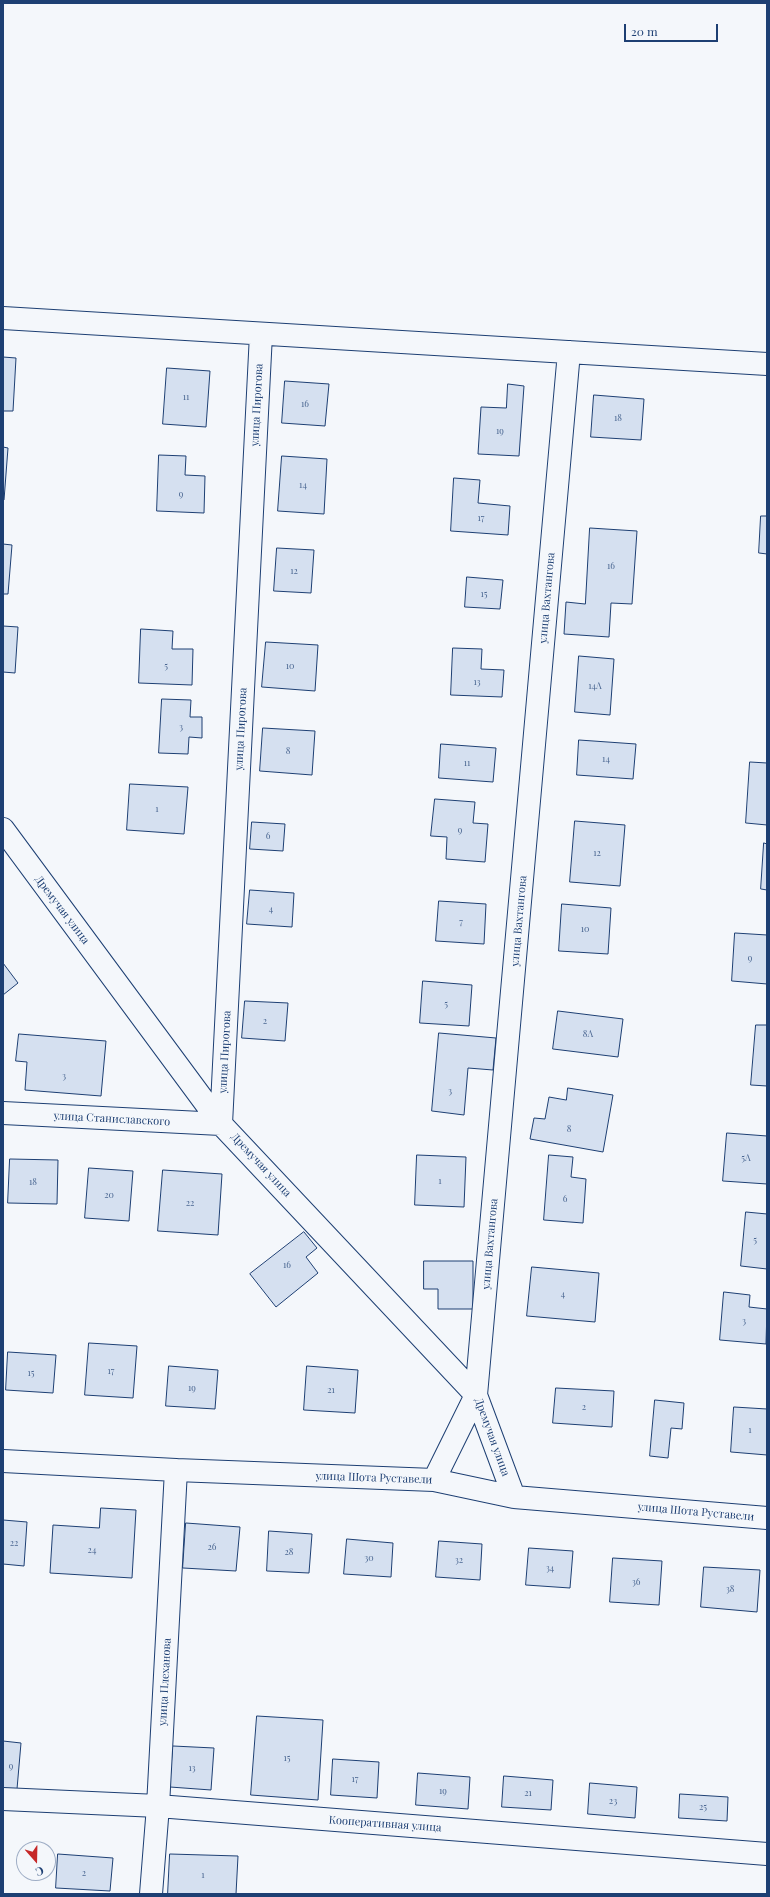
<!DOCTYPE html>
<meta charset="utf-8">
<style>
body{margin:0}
#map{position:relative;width:770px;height:1897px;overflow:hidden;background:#f4f7fb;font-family:"Playfair Display",serif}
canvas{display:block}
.frame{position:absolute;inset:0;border:4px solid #1d3f73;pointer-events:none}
.north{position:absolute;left:16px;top:1841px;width:40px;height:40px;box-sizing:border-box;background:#f4f7fb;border:1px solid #9eadc5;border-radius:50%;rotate:160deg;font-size:11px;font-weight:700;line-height:16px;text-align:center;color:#1d3f73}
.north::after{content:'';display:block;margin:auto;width:14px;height:18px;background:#c62828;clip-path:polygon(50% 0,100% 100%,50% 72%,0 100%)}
.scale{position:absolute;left:624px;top:24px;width:94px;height:18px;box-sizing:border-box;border:2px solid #1d3f73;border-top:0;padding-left:5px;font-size:12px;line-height:14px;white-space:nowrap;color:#1d3f73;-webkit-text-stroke:3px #f4f7fb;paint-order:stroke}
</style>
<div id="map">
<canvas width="770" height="1897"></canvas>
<div class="frame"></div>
<div class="north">С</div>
<div class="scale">20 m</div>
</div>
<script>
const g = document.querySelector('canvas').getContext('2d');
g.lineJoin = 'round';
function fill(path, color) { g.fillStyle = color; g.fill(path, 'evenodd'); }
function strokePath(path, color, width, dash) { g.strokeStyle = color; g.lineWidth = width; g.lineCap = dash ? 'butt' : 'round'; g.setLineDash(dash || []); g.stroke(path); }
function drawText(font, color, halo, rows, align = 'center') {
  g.font = font + ' "Playfair Display",serif'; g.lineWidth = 3; g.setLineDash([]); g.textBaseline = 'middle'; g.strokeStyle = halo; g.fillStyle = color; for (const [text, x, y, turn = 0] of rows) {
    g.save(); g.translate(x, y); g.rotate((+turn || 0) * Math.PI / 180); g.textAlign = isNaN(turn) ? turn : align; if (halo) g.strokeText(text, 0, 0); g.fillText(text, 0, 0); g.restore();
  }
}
const building = new Path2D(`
 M 3,357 L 16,358 L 13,411 L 3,411 Z
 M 167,368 L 210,371 L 206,427 L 163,424 Z
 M 285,381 L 329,384 L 325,426 L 282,423 Z
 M 508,384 L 524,386 L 519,456 L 478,454 L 481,407 L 506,408 Z
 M 594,395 L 644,399 L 641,440 L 591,437 Z
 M 3,447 L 8,448 L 4,500 L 3,500 Z
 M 159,455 L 186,456 L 185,475 L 205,476 L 204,513 L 157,511 Z
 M 282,456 L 327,459 L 324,514 L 278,511 Z
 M 454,478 L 480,480 L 478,503 L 510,506 L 508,535 L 451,531 Z
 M 761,516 L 767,516 L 767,554 L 759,553 Z
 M 590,528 L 637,531 L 632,604 L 611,603 L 609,637 L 564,634 L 566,602 L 585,604 Z
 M 3,544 L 12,545 L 8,594 L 3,594 Z
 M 277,548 L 314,550 L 311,593 L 274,591 Z
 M 467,577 L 503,580 L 500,609 L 465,607 Z
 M 3,626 L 18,627 L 15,673 L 3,672 Z
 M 141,629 L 173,631 L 172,649 L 193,649 L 192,685 L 139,683 Z
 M 266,642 L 318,645 L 315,691 L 262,687 Z
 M 453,648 L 482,649 L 481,669 L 504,670 L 502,697 L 451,695 Z
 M 579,656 L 614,659 L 610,715 L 575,712 Z
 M 162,699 L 191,700 L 190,717 L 202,717 L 202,738 L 189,737 L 188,754 L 159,753 Z
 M 263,728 L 315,731 L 312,775 L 260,771 Z
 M 579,740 L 636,744 L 633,779 L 577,775 Z
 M 441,744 L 496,748 L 493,782 L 439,778 Z
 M 750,762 L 767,763 L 767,825 L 746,823 Z
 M 130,784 L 188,787 L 184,834 L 127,830 Z
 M 435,799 L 475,802 L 473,823 L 488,824 L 485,862 L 446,859 L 447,837 L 431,836 Z
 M 575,821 L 625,825 L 620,886 L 570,882 Z
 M 252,822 L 285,824 L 283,851 L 250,849 Z
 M 764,843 L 767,844 L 767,890 L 761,889 Z
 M 250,890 L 294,893 L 292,927 L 247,924 Z
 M 439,901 L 486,904 L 484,944 L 436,941 Z
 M 562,904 L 611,908 L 608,954 L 559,951 Z
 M 735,933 L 767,935 L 767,984 L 732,981 Z
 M 3,963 L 18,983 L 3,995 Z
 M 423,981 L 472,985 L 469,1026 L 420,1023 Z
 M 245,1001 L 288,1003 L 285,1041 L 242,1038 Z
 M 558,1011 L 623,1019 L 618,1057 L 553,1049 Z
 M 756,1025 L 767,1025 L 767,1086 L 751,1085 Z
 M 439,1033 L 496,1038 L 493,1070 L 468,1068 L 464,1115 L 432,1111 Z
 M 19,1034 L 106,1041 L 101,1096 L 25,1090 L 27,1062 L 16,1061 Z
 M 568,1088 L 613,1095 L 603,1152 L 530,1139 L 534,1118 L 545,1119 L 549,1097 L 566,1100 Z
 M 727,1133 L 767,1136 L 767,1184 L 723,1181 Z
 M 417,1155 L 466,1157 L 464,1207 L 415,1205 Z
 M 549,1155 L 573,1157 L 571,1177 L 586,1179 L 583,1223 L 544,1220 Z
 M 10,1159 L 58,1160 L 57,1204 L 8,1203 Z
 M 89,1168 L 133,1171 L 129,1221 L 85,1218 Z
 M 163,1170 L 222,1174 L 218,1235 L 158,1231 Z
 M 746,1212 L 767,1214 L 767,1269 L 741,1266 Z
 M 304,1232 L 317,1248 L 306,1257 L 318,1273 L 276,1307 L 250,1274 Z
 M 424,1261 L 473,1261 L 473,1309 L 438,1309 L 438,1289 L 424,1289 Z
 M 532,1267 L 599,1273 L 595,1322 L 527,1316 Z
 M 724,1292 L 750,1295 L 749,1307 L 767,1309 L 766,1344 L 720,1340 Z
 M 89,1343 L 137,1346 L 133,1398 L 85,1395 Z
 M 8,1352 L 56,1355 L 53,1393 L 6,1390 Z
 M 169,1366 L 218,1370 L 215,1409 L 166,1406 Z
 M 307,1366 L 358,1370 L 355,1413 L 304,1410 Z
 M 556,1388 L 614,1391 L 612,1427 L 553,1423 Z
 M 655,1400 L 684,1403 L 682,1429 L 671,1428 L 668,1458 L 650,1456 Z
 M 734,1407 L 767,1409 L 767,1455 L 731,1452 Z
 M 101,1508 L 136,1510 L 132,1578 L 50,1573 L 53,1525 L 99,1528 Z
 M 3,1520 L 27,1522 L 24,1566 L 3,1564 Z
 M 186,1523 L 240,1527 L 236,1571 L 183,1568 Z
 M 269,1531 L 312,1534 L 309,1573 L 267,1571 Z
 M 347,1539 L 393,1543 L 391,1577 L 344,1574 Z
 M 439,1541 L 482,1544 L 480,1580 L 436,1577 Z
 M 529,1548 L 573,1551 L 570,1588 L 526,1585 Z
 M 613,1558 L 662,1561 L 659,1605 L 610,1602 Z
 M 704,1567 L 760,1570 L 757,1612 L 701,1607 Z
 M 257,1716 L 323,1720 L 318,1800 L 251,1795 Z
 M 3,1741 L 21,1743 L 17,1789 L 3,1789 Z
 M 173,1746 L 214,1748 L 211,1790 L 170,1787 Z
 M 333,1759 L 379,1762 L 377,1798 L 331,1795 Z
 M 418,1773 L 470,1777 L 468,1809 L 416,1805 Z
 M 504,1776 L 553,1780 L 551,1810 L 502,1807 Z
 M 590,1783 L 637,1787 L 635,1818 L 588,1814 Z
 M 680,1794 L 728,1797 L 727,1821 L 679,1818 Z
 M 58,1854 L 113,1858 L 110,1891 L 56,1888 Z
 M 170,1854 L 238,1856 L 236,1894 L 168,1894 Z`);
fill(building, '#d5e0f0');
strokePath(building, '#1d3f73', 1);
const street = new Path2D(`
 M 3,318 L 767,364
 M 3,829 L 221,1124 L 476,1395 L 514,1497
 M 3,1113 L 221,1124 L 261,334
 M 3,1461 L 176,1470 L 434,1480 L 514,1497 L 767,1518
 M 434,1480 L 476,1395 L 569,352
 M 3,1799 L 158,1806 L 767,1854
 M 151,1894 L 158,1806 L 176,1470`);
strokePath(street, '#1d3f73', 24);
strokePath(street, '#f4f7fb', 22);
drawText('9px', '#4b6792', null, [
 ["11",186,397],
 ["16",305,404],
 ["18",618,418],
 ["19",500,431],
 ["14",303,485],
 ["9",181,494],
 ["17",481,518],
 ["16",611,566],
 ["12",294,571],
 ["15",484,594],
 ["5",166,666],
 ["10",290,666],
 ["13",477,682],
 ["14А",595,686],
 ["3",181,727],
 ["8",288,751],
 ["14",606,759],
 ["11",467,763],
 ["1",157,809],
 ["9",460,830],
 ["6",268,836],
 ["12",597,853],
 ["4",271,909],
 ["7",461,922],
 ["10",585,929],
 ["9",750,958],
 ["5",446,1004],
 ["2",265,1021],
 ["8А",588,1034],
 ["3",64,1076],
 ["3",450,1091],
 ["8",569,1129],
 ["5А",746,1158],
 ["1",440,1181],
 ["18",33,1182],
 ["20",109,1195],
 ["6",565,1199],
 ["22",190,1203],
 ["5",755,1240],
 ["16",287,1265],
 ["4",563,1294],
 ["3",744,1321],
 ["17",111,1371],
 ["15",31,1373],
 ["19",192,1388],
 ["21",331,1390],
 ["2",584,1407],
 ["1",750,1430],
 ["22",14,1543],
 ["26",212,1547],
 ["24",92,1550],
 ["28",289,1552],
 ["30",369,1558],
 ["32",459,1560],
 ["34",550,1568],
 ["36",636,1582],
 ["38",730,1589],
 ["15",287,1758],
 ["9",11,1766],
 ["13",192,1768],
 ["17",355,1779],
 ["19",443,1791],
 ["21",528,1793],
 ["23",613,1801],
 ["25",703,1807],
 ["2",84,1873],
 ["1",203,1875]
]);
drawText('11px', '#1d3f73', '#f4f7fb', [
 ["улица Пирогова",257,405,-87],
 ["улица Вахтангова",547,598,-85],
 ["улица Пирогова",241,729,-87],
 ["Дремучая улица",62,910,53],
 ["улица Вахтангова",519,921,-85],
 ["улица Пирогова",225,1052,-87],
 ["улица Станиславского",112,1119,3],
 ["Дремучая улица",261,1165,47],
 ["улица Вахтангова",490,1244,-85],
 ["Дремучая улица",492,1437,70],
 ["улица Шота Руставели",374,1478,2],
 ["улица Шота Руставели",696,1512,5],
 ["улица Плеханова",165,1682,-87],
 ["Кооперативная улица",385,1824,4]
]);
</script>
